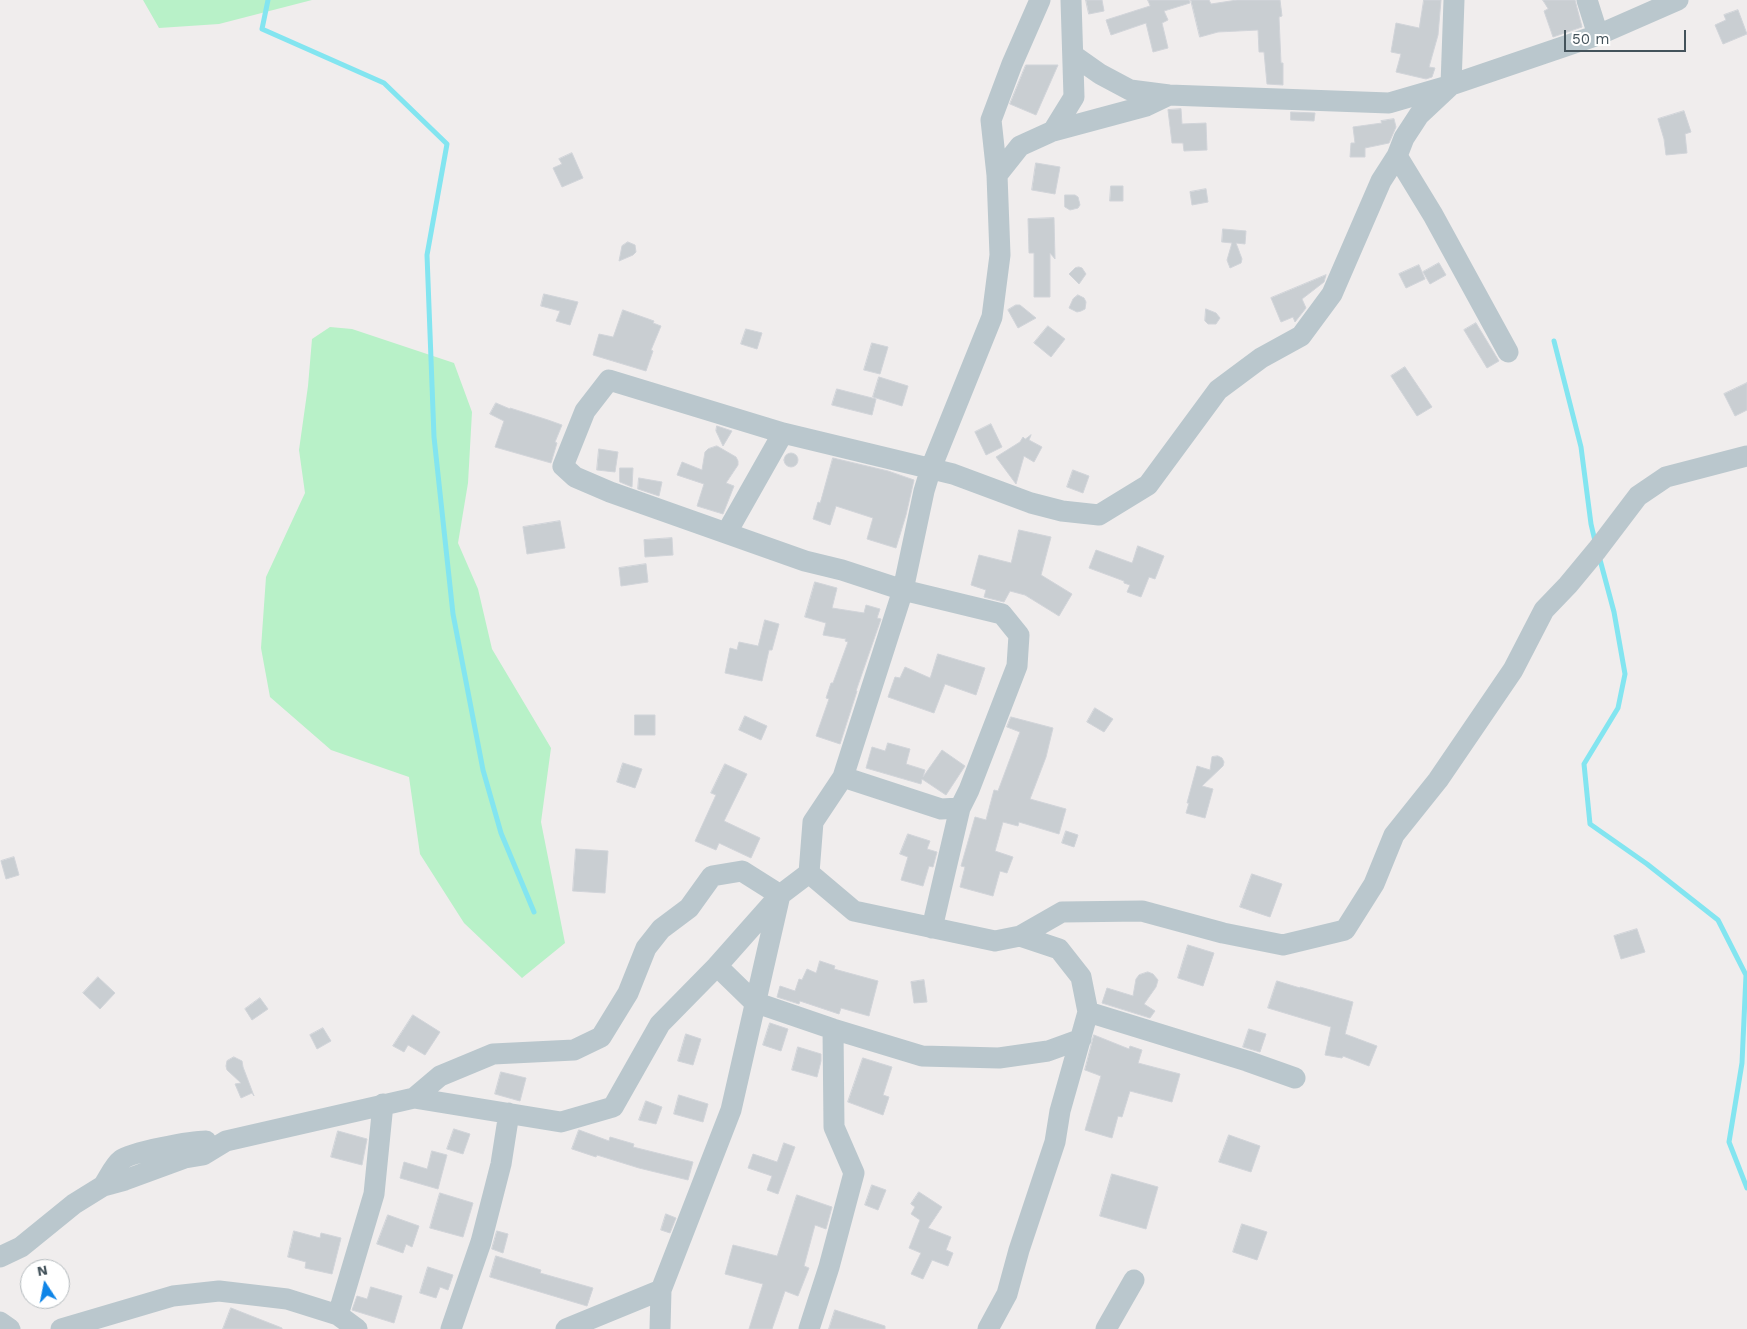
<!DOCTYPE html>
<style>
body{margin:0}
#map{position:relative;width:1747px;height:1329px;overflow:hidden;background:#f0eded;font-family:"Work Sans",sans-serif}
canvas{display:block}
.north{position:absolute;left:20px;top:1259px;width:50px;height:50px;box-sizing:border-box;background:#fff;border:1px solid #b4babd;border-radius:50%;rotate:349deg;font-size:14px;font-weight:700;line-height:20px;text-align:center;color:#44535b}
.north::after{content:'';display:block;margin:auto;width:18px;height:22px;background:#0f85e7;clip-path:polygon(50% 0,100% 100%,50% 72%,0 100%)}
.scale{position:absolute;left:1564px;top:30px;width:122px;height:22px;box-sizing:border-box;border:2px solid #44535b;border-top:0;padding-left:6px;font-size:15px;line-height:18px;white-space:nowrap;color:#44535b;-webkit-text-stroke:4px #fff;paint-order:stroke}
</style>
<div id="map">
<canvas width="1747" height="1329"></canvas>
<div class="north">N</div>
<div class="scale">50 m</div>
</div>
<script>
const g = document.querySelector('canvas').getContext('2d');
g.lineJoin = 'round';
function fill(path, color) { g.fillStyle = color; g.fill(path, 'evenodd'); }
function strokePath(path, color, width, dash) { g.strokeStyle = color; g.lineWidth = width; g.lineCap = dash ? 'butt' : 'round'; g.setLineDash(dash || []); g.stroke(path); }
fill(new Path2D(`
 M 143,0 L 312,0 L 219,24 L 159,28 Z
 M 330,327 L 352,329 L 454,363 L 472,412 L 468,483 L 458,543 L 478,589 L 492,649 L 551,748 L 541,822 L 565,943 L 522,978 L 464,923 L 420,854 L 409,777 L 331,750 L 270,697 L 261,648 L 266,577 L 305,493 L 299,450 L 308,386 L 312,339 Z`), '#b8f1c8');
strokePath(new Path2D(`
 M 268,0 L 262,29 L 384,83 L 447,144 L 427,255 L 434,437 L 453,614 L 483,770 L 501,833 L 534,912
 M 1554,341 L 1581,447 L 1591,524 L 1595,541
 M 1599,556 L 1614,612 L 1625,674 L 1618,708 L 1584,764 L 1590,824 L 1647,864 L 1718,920 L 1746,975 L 1742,1063 L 1729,1142 L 1747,1188`), '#83e5f0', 5);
const building = new Path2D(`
 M 1086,0 L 1102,0 L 1104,11 L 1089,14 Z
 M 1148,0 L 1189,0 L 1190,3 L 1164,11 L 1168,20 L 1162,23 L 1168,48 L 1153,52 L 1146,23 L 1111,35 L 1106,20 L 1150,6 Z
 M 1191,0 L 1209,0 L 1211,4 L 1237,0 L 1280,0 L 1282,16 L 1279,17 L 1281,63 L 1283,63 L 1283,85 L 1267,84 L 1264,52 L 1259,52 L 1258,30 L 1218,32 L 1200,37 Z
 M 1424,0 L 1441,0 L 1438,35 L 1429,67 L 1435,68 L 1432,77 L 1426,79 L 1396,72 L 1401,54 L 1391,52 L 1396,23 L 1419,28 Z
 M 1543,0 L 1575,0 L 1582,27 L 1553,37 L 1544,11 L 1548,9 Z
 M 1738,10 L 1747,34 L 1723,44 L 1715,25 L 1726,20 L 1724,15 Z
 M 1026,65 L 1058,65 L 1036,115 L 1010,104 Z
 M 1181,109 L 1182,124 L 1206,123 L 1207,150 L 1184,151 L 1183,143 L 1172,143 L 1168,110 Z
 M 1684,111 L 1691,132 L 1685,134 L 1687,153 L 1666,155 L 1664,139 L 1658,119 Z
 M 1291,112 L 1315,113 L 1314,121 L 1291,120 Z
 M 1394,119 L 1396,127 L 1389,143 L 1365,148 L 1365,157 L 1350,157 L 1351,143 L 1355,143 L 1353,127 L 1382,123 L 1381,121 Z
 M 572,153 L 583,178 L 562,187 L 553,168 L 562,164 L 559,159 Z
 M 1036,163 L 1060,167 L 1055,194 L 1032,190 Z
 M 1111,186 L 1123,186 L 1123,201 L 1110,201 Z
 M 1206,189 L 1208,202 L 1192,205 L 1190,192 Z
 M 1065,195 L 1075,195 L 1078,197 L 1080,205 L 1078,208 L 1070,210 L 1065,207 Z
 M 1054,218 L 1055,259 L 1050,253 L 1050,297 L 1034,297 L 1034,253 L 1029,253 L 1028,219 Z
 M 1223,229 L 1246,231 L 1245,244 L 1236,243 L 1242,259 L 1241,263 L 1230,268 L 1227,260 L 1232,243 L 1222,242 Z
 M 628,242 L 635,245 L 636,252 L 633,255 L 619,261 L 622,246 Z
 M 1439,263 L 1446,275 L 1430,284 L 1423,272 Z
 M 1419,265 L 1425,279 L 1406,288 L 1399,274 Z
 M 1079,267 L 1082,268 L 1086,274 L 1079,284 L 1069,274 L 1075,268 Z
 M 1326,275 L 1324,282 L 1302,299 L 1306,308 L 1295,322 L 1293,317 L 1281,322 L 1271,298 Z
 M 544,294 L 578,302 L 570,325 L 556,321 L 560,311 L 541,306 Z
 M 1078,295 L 1084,298 L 1086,302 L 1085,309 L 1081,311 L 1077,312 L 1069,308 L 1073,299 Z
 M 1016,305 L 1020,305 L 1036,318 L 1018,328 L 1008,310 Z
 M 1206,309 L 1216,313 L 1220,318 L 1216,324 L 1208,324 L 1205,321 Z
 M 623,310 L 654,321 L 653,323 L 661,326 L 651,350 L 653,351 L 646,371 L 593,355 L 599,334 L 613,337 Z
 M 1476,323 L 1499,361 L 1487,368 L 1464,330 Z
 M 1048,326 L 1065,339 L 1051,357 L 1034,343 Z
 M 746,329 L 762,333 L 757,349 L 741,344 Z
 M 872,343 L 888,347 L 880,374 L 864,370 Z
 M 1405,367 L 1432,407 L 1417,416 L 1391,376 Z
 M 879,377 L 908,386 L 902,406 L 873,397 Z
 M 1747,383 L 1747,410 L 1735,416 L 1724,394 Z
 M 837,389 L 876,399 L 872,415 L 832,405 Z
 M 496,403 L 510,409 L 510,408 L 548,420 L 562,425 L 555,442 L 557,443 L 551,463 L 495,447 L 504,421 L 490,414 Z
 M 991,424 L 1002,447 L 986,455 L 975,432 Z
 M 717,426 L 732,431 L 723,446 L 716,431 Z
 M 1031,435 L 1029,440 L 1042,447 L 1034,462 L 1024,456 L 1016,484 L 996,457 L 1020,442 L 1023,437 L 1025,439 Z
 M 717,446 L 736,457 L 738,461 L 738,465 L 726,483 L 734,486 L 723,514 L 697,506 L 704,484 L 677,475 L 682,462 L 702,470 L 705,452 L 708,449 Z
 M 599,449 L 618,452 L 615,472 L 597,470 Z
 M784 460a7 7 0 1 1 14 0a7 7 0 1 1-14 0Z
 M 833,458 L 888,471 L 914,480 L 906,515 L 896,548 L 867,539 L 873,518 L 836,506 L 830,525 L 813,519 L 818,502 L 820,503 Z
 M 620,468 L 633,468 L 632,487 L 620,482 Z
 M 1073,470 L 1089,476 L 1083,493 L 1067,487 Z
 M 639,478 L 662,482 L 659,496 L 638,489 Z
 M 560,521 L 565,548 L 527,554 L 523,527 Z
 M 1019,530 L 1051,537 L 1041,575 L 1072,594 L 1059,616 L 1025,595 L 1010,591 L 1004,602 L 984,597 L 986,590 L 971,585 L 979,555 L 1011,563 Z
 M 672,538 L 673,555 L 645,557 L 644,540 Z
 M 1138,546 L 1164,556 L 1155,579 L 1149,577 L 1141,597 L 1127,592 L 1130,585 L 1124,583 L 1124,581 L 1089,568 L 1096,550 L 1132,563 Z
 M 646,564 L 648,582 L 621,586 L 619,568 Z
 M 815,582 L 837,588 L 832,608 L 864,613 L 866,605 L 880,609 L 877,618 L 881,619 L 856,691 L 857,691 L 840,744 L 816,736 L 829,699 L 826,698 L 831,683 L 833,683 L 848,642 L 845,641 L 846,639 L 823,635 L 826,623 L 805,617 Z
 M 765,620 L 779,624 L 772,650 L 769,650 L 762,681 L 725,673 L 730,648 L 737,650 L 739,642 L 758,646 Z
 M 938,654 L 985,668 L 976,695 L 945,684 L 934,713 L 888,697 L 895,677 L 900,678 L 905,667 L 930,678 Z
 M 1095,708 L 1113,719 L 1104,732 L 1087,722 Z
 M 635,715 L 655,715 L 655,735 L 635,735 Z
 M 745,716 L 767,726 L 761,740 L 739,730 Z
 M 1011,717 L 1053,728 L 1046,757 L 1030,799 L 1066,809 L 1059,834 L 1019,822 L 1018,826 L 1003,822 L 995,851 L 1013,857 L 1007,873 L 1000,871 L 993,896 L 960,887 L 965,867 L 961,866 L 975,817 L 986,820 L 994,790 L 998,791 L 1020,732 L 1007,727 Z
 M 888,743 L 910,749 L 906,764 L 925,770 L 923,777 L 942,750 L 965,766 L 946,795 L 922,779 L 921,784 L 866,768 L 872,747 L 885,751 Z
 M 1218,756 L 1222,758 L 1224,762 L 1223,766 L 1202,786 L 1213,789 L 1205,818 L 1186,813 L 1189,803 L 1187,803 L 1197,766 L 1210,770 L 1212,757 Z
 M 623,763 L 642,769 L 635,788 L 617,782 Z
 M 725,764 L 747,774 L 724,821 L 760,838 L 751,858 L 719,843 L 716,850 L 695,841 L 716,795 L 711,793 Z
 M 1066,831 L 1078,835 L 1074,847 L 1062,843 Z
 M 908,834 L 930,841 L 927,849 L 937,852 L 933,867 L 929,866 L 923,886 L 901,880 L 908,857 L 900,854 Z
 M 576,849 L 608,851 L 605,893 L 573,891 Z
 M 14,857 L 19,875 L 6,879 L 1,861 Z
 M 1252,874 L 1282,884 L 1270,917 L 1240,907 Z
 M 1637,929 L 1645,952 L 1621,959 L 1614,936 Z
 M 1188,945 L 1214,953 L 1203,986 L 1178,978 Z
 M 820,961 L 835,966 L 834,969 L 878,981 L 869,1016 L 841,1008 L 839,1014 L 800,1001 L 799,1004 L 777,997 L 780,986 L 795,991 L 799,979 L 802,980 L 807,969 L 816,973 Z
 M 1148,972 L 1153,974 L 1158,980 L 1156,987 L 1144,1004 L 1155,1011 L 1150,1018 L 1102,1003 L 1107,988 L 1133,996 L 1136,979 L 1139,975 Z
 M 98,977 L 115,993 L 100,1009 L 83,993 Z
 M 924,980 L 927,1002 L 914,1003 L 911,982 Z
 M 1277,981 L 1300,988 L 1300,987 L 1353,1002 L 1345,1034 L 1377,1046 L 1369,1066 L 1343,1056 L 1342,1058 L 1325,1055 L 1331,1027 L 1268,1008 Z
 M 260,998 L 268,1009 L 252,1020 L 245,1009 Z
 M 413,1015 L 440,1032 L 425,1055 L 408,1045 L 404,1052 L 393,1046 Z
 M 770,1023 L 788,1029 L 781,1051 L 763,1045 Z
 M 323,1028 L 331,1041 L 317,1049 L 310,1035 Z
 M 1249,1029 L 1266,1034 L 1260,1052 L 1243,1047 Z
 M 686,1034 L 701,1039 L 693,1065 L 678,1061 Z
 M 1094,1035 L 1129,1049 L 1130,1046 L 1142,1050 L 1138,1063 L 1180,1074 L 1172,1102 L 1130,1091 L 1122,1117 L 1118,1116 L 1112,1138 L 1085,1130 L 1101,1076 L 1085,1070 Z
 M 798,1047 L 821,1054 L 821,1061 L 817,1077 L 792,1070 Z
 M 234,1057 L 242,1061 L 243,1067 L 254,1096 L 252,1093 L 241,1098 L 235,1084 L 241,1083 L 227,1070 L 226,1066 L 227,1061 Z
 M 863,1058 L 892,1067 L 883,1095 L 889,1097 L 883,1115 L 848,1102 Z
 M 501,1072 L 526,1078 L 520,1101 L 495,1094 Z
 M 679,1095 L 708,1104 L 703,1122 L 674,1114 Z
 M 646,1101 L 662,1107 L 656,1124 L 639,1120 Z
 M 454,1129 L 470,1134 L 463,1154 L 447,1149 Z
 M 579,1130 L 609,1141 L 610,1137 L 634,1144 L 633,1147 L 693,1162 L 688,1180 L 639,1168 L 597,1155 L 596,1157 L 572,1149 Z
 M 338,1131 L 367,1139 L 362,1165 L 331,1157 Z
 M 1229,1135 L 1260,1146 L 1251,1172 L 1219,1162 Z
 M 784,1143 L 795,1147 L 778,1194 L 767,1190 L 772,1176 L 748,1168 L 753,1154 L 777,1162 Z
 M 432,1151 L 447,1155 L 438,1189 L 400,1178 L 404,1162 L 427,1169 Z
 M 1112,1174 L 1158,1187 L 1146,1229 L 1100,1216 Z
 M 872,1185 L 886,1190 L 878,1210 L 865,1205 Z
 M 919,1192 L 942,1207 L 928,1228 L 951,1237 L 946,1250 L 953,1253 L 948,1266 L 932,1260 L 923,1279 L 911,1274 L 921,1253 L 909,1248 L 920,1220 L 911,1214 L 915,1207 L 911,1204 Z
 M 440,1193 L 473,1203 L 463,1237 L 430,1228 Z
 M 797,1195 L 832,1207 L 826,1229 L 815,1225 L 804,1266 L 809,1268 L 798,1296 L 785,1291 L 772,1329 L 749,1329 L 763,1284 L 725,1274 L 733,1245 L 777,1256 Z
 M 666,1214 L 676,1218 L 670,1233 L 661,1230 Z
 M 388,1215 L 419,1226 L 412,1247 L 406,1244 L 403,1253 L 377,1244 Z
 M 1242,1224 L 1267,1232 L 1257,1260 L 1233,1252 Z
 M 294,1231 L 320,1238 L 321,1233 L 341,1238 L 332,1274 L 305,1268 L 306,1262 L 288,1257 Z
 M 497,1231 L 508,1234 L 503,1253 L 492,1249 Z
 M 496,1256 L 541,1270 L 540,1273 L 593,1288 L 587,1306 L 490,1277 Z
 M 428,1267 L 453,1275 L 448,1290 L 440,1287 L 436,1298 L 420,1293 Z
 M 371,1287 L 402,1296 L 394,1323 L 352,1310 L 357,1296 L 367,1299 Z
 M 231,1308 L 282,1328 L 282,1329 L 223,1329 Z
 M 835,1310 L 885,1326 L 885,1329 L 829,1329 Z`);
fill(building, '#c9ced2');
strokePath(building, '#d1d4d9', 1);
strokePath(new Path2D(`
 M 1587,0 L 1598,35
 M 1073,55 L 1100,74 L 1130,90 L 1169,95 L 1389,103 L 1451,85 L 1598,35 L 1678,0
 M 1053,131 L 1146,106 L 1169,95
 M 1397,156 L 1433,215 L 1508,352
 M 997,175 L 991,120 L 1012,64 L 1040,0
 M 727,532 L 783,433
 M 843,777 L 941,809 L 960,808 L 969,790 L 1017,666 L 1019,635 L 1002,614 L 903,590 L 842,570 L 805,561 L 610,492 L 575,477 L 563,466 L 585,411 L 609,380 L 783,433 L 953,474 L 1031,503 L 1062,511 L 1099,515 L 1148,485 L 1218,390 L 1261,358 L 1301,336 L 1332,294 L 1381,181 L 1397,156 L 1404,138 L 1419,115 L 1451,85 L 1454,0
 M 809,873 L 854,911 L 995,941 L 1020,936 L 1062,912 L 1142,911 L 1223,933 L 1283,945 L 1345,930 L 1374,884 L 1394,835 L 1438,780 L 1513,670 L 1544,610 L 1568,585 L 1597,550 L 1638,496 L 1666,477 L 1747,456
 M 932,928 L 960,808
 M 717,966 L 754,1002 L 833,1029 L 922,1056 L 999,1058 L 1048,1051 L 1081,1039
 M 1088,1012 L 1247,1061 L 1295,1078
 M 414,1098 L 440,1076 L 493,1054 L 574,1050 L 601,1037 L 628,993 L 646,948 L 661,929 L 689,908 L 712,876 L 742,871 L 780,895 L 731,1110 L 661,1290 L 660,1329
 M 103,1186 C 108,1179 114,1165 121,1160 C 131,1152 192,1141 206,1141
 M 0,1257 L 21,1247 L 74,1204 L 103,1186 L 125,1180 L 185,1158 L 203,1155 L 226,1141 L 414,1098 L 561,1122 L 613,1107 L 660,1024 L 717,966 L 780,895 L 809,873 L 813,822 L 843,777 L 903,590 L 924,491 L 931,468 L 992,317 L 1000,255 L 997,175 L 1020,146 L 1053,131 L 1074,97 L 1071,0
 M 338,1315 L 374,1194 L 383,1104
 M 0,1322 L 10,1329
 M 61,1329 L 173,1296 L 219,1291 L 287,1299 L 338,1315 L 357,1329
 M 451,1329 L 481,1242 L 501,1164 L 509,1113
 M 566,1329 L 661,1290
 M 809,1329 L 829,1267 L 854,1173 L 834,1127 L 833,1029
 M 988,1329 L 1007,1294 L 1019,1250 L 1055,1142 L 1060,1111 L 1088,1012 L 1081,977 L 1059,949 L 1020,936
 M 1106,1329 L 1134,1280`), '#bac7cd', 21);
</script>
